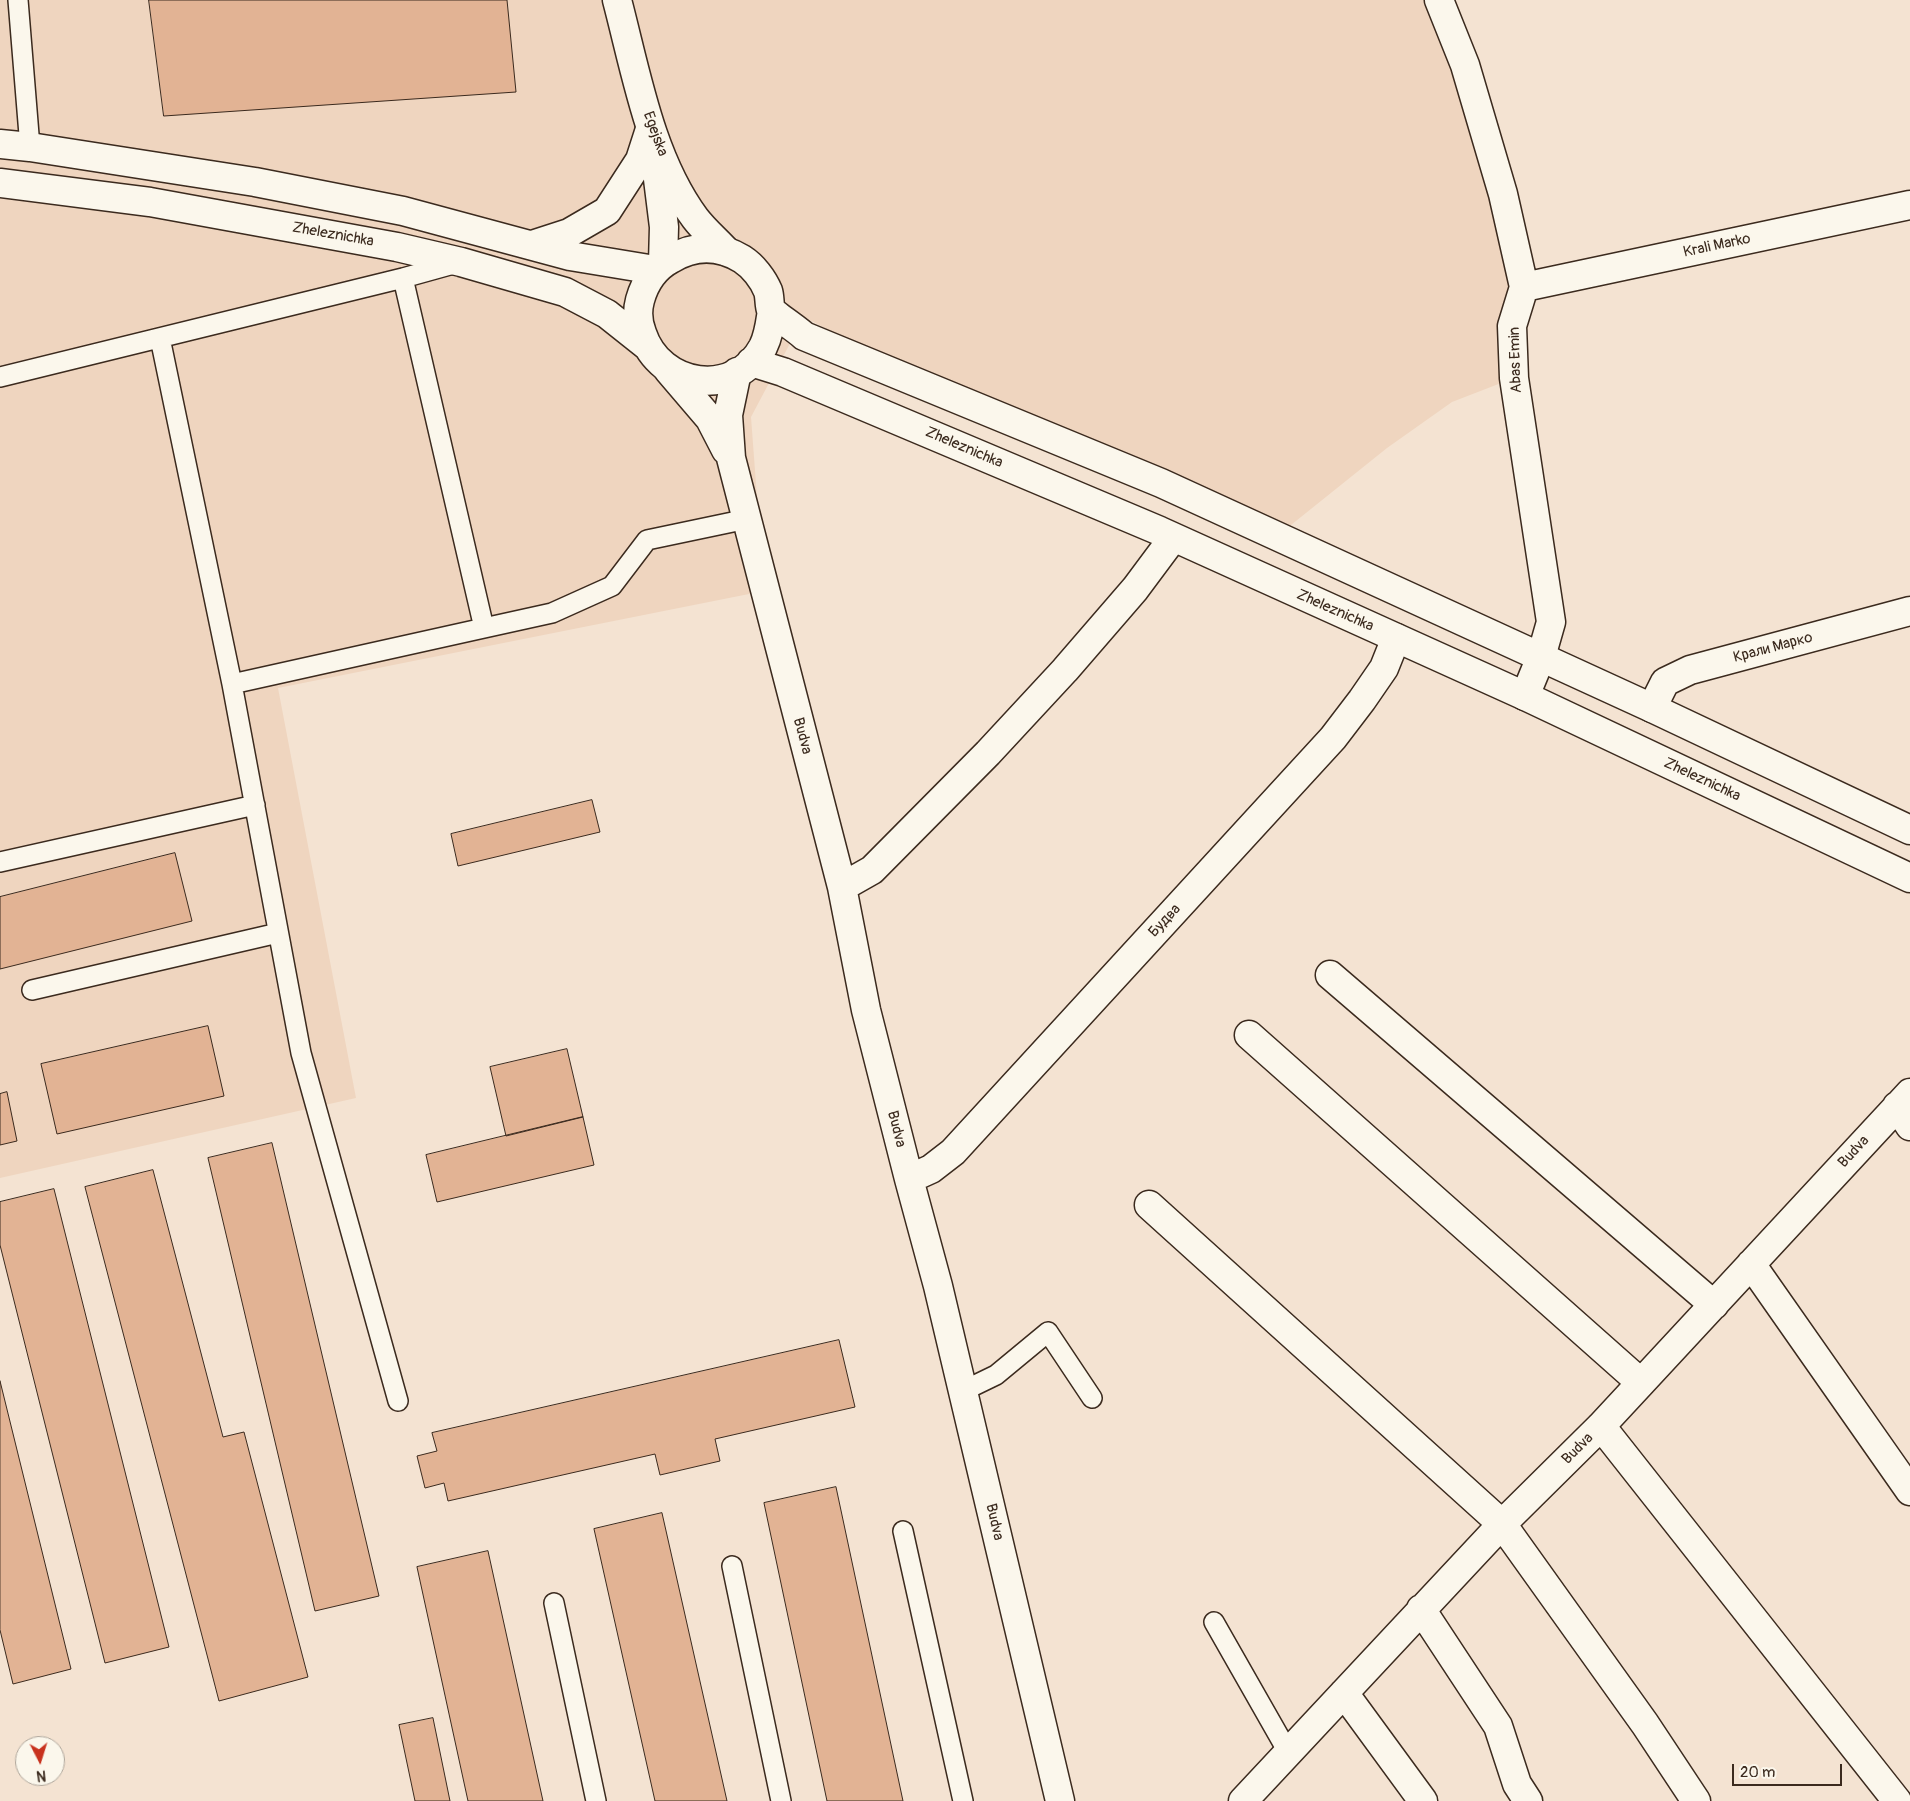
<!DOCTYPE html>
<meta charset="utf-8">
<style>
body{margin:0}
#map{position:relative;width:1910px;height:1801px;overflow:hidden;background:#f4e3d2;font-family:Pangolin,sans-serif}
canvas{display:block}
.north{position:absolute;left:15px;top:1736px;width:50px;height:50px;box-sizing:border-box;background:#fbf7ec;border:1px solid #aea59a;border-radius:50%;rotate:175deg;font-size:14px;font-weight:700;line-height:20px;text-align:center;color:#3b2a1e}
.north::after{content:'';display:block;margin:auto;width:18px;height:22px;background:#c8321e;clip-path:polygon(50% 0,100% 100%,50% 72%,0 100%)}
.scale{position:absolute;left:1732px;top:1764px;width:110px;height:22px;box-sizing:border-box;border:2px solid #3b2a1e;border-top:0;padding-left:6px;font-size:15px;line-height:18px;white-space:nowrap;color:#3b2a1e;-webkit-text-stroke:4px #fbf7ec;paint-order:stroke}
</style>
<div id="map">
<canvas width="1910" height="1801"></canvas>
<div class="north">N</div>
<div class="scale">20 m</div>
</div>
<script>
const g = document.querySelector('canvas').getContext('2d');
g.lineJoin = 'round';
function fill(path, color) { g.fillStyle = color; g.fill(path, 'evenodd'); }
function strokePath(path, color, width, dash) { g.strokeStyle = color; g.lineWidth = width; g.lineCap = dash ? 'butt' : 'round'; g.setLineDash(dash || []); g.stroke(path); }
function drawText(font, color, halo, rows, align = 'center') {
  g.font = font + ' Pangolin,sans-serif'; g.lineWidth = 4; g.setLineDash([]); g.textBaseline = 'middle'; g.strokeStyle = halo; g.fillStyle = color; for (const [text, x, y, turn = 0] of rows) {
    g.save(); g.translate(x, y); g.rotate((+turn || 0) * Math.PI / 180); g.textAlign = isNaN(turn) ? turn : align; if (halo) g.strokeText(text, 0, 0); g.fillText(text, 0, 0); g.restore();
  }
}
fill(new Path2D(`
 M 0,0 L 1439,0 L 1524,287 L 1514,378 L 1452,402 L 1387,448 L 1276,537 L 971,405 L 804,317 L 751,417 L 764,591 L 278,688 L 356,1098 L 0,1178 Z`), '#efd5bf');
const building = new Path2D(`
 M 149,0 L 507,0 L 516,92 L 164,116 Z
 M 592,800 L 600,832 L 458,866 L 451,834 Z
 M 175,853 L 192,921 L 0,969 L 0,897 Z
 M 208,1026 L 224,1096 L 57,1134 L 41,1064 Z
 M 567,1049 L 583,1117 L 506,1136 L 490,1067 Z
 M 7,1092 L 17,1141 L 0,1145 L 0,1094 Z
 M 583,1117 L 594,1165 L 437,1202 L 426,1155 Z
 M 272,1143 L 379,1596 L 315,1611 L 208,1158 Z
 M 153,1170 L 223,1437 L 244,1432 L 308,1677 L 219,1701 L 85,1187 Z
 M 54,1189 L 169,1647 L 105,1663 L 0,1245 L 0,1202 Z
 M 839,1340 L 855,1407 L 715,1439 L 720,1461 L 660,1475 L 655,1454 L 448,1501 L 444,1483 L 425,1488 L 417,1456 L 437,1451 L 432,1433 Z
 M 0,1381 L 71,1669 L 13,1684 L 0,1630 Z
 M 836,1487 L 903,1801 L 827,1801 L 764,1503 Z
 M 662,1513 L 727,1801 L 655,1801 L 594,1529 Z
 M 488,1551 L 543,1801 L 468,1801 L 417,1567 Z
 M 433,1718 L 450,1801 L 415,1801 L 399,1725 Z`);
fill(building, '#e2b394');
strokePath(building, '#3b2a1e', 1);
const service = new Path2D(`
 M 18,0 L 30,147
 M 160,338 L 232,684 L 301,1053 L 398,1401
 M 0,377 L 403,278 L 457,263
 M 484,628 L 552,613 L 612,586 L 647,540 L 747,519
 M 232,684 L 484,628 L 403,278
 M 0,862 L 255,805
 M 32,990 L 278,933
 M 963,1391 L 996,1375 L 1048,1332 L 1092,1398
 M 903,1531 L 963,1801
 M 732,1566 L 781,1801
 M 554,1603 L 596,1801
 M 1214,1622 L 1288,1752`);
const minor = new Path2D(`
 M 617,0 C 636,72 650,157 695,218 C 704,230 716,240 726,251
 M 1439,0 L 1465,65 L 1503,194 L 1524,287 L 1512,326 L 1514,378 L 1551,622 L 1541,657 L 1525,696
 M 656,163 L 664,227 L 663,263
 M 1524,287 L 1910,205
 M 669,371 L 710,419 L 726,450
 M 737,372 L 728,415 L 731,458 L 842,887 L 866,1010 L 909,1179 L 938,1286 L 1060,1801
 M 1652,708 L 1665,682 L 1690,670 L 1910,611
 M 842,887 L 872,870 L 988,753 L 1065,670 L 1135,589 L 1173,538
 M 1330,975 L 1714,1305
 M 1249,1035 L 1640,1382
 M 1897,1106 L 1910,1126
 M 909,1179 L 931,1169 L 953,1152 L 1333,738 L 1362,700 L 1384,668 L 1396,638
 M 1149,1205 L 1502,1524 L 1645,1724 L 1696,1801
 M 1751,1264 L 1910,1491
 M 1601,1426 L 1897,1801
 M 1421,1609 L 1498,1726 L 1517,1784 L 1528,1801
 M 1344,1693 L 1423,1801
 M 1243,1801 L 1502,1524 L 1601,1426 L 1910,1093`);
const primary = new Path2D(`
 M 0,144 L 30,147 L 255,182 L 403,211 L 570,256 L 655,270
 M 0,183 L 150,202 L 397,247 L 461,262 L 565,292 L 607,314 L 646,345
 M 532,245 L 569,233 L 607,211 L 640,160 L 650,129
 M 772,310 C 770,323 769,335 763,347 C 735,399 660,388 642,333 C 638,323 637,311 640,300 C 645,282 654,268 671,259 C 694,245 719,245 742,259 C 753,266 763,279 768,291 C 770,297 769,305 771,310 C 775,315 798,330 804,336 L 1161,483 L 1652,708 L 1910,830
 M 751,362 L 783,372 L 1160,531 L 1525,696 L 1910,878`);
strokePath(service, '#3b2a1e', 22);
strokePath(minor, '#3b2a1e', 31);
strokePath(primary, '#3b2a1e', 31);
strokePath(service, '#fbf7ec', 19);
strokePath(minor, '#fbf7ec', 28);
strokePath(primary, '#fbf7ec', 28);
drawText('15px', '#3b2a1e', '#fbf7ec', [
 ["Egejska",655,134,70],
 ["Zheleznichka",333,235,10],
 ["Krali Marko",1717,246,-12],
 ["Abas Emin",1516,360,-92],
 ["Zheleznichka",964,448,23],
 ["Zheleznichka",1335,611,24],
 ["Крали Марко",1773,648,-15],
 ["Budva",802,736,75],
 ["Zheleznichka",1702,780,25],
 ["Будва",1165,921,-47],
 ["Budva",896,1129,76],
 ["Budva",1854,1152,-47],
 ["Budva",1578,1449,-45],
 ["Budva",994,1522,77]
]);
</script>
